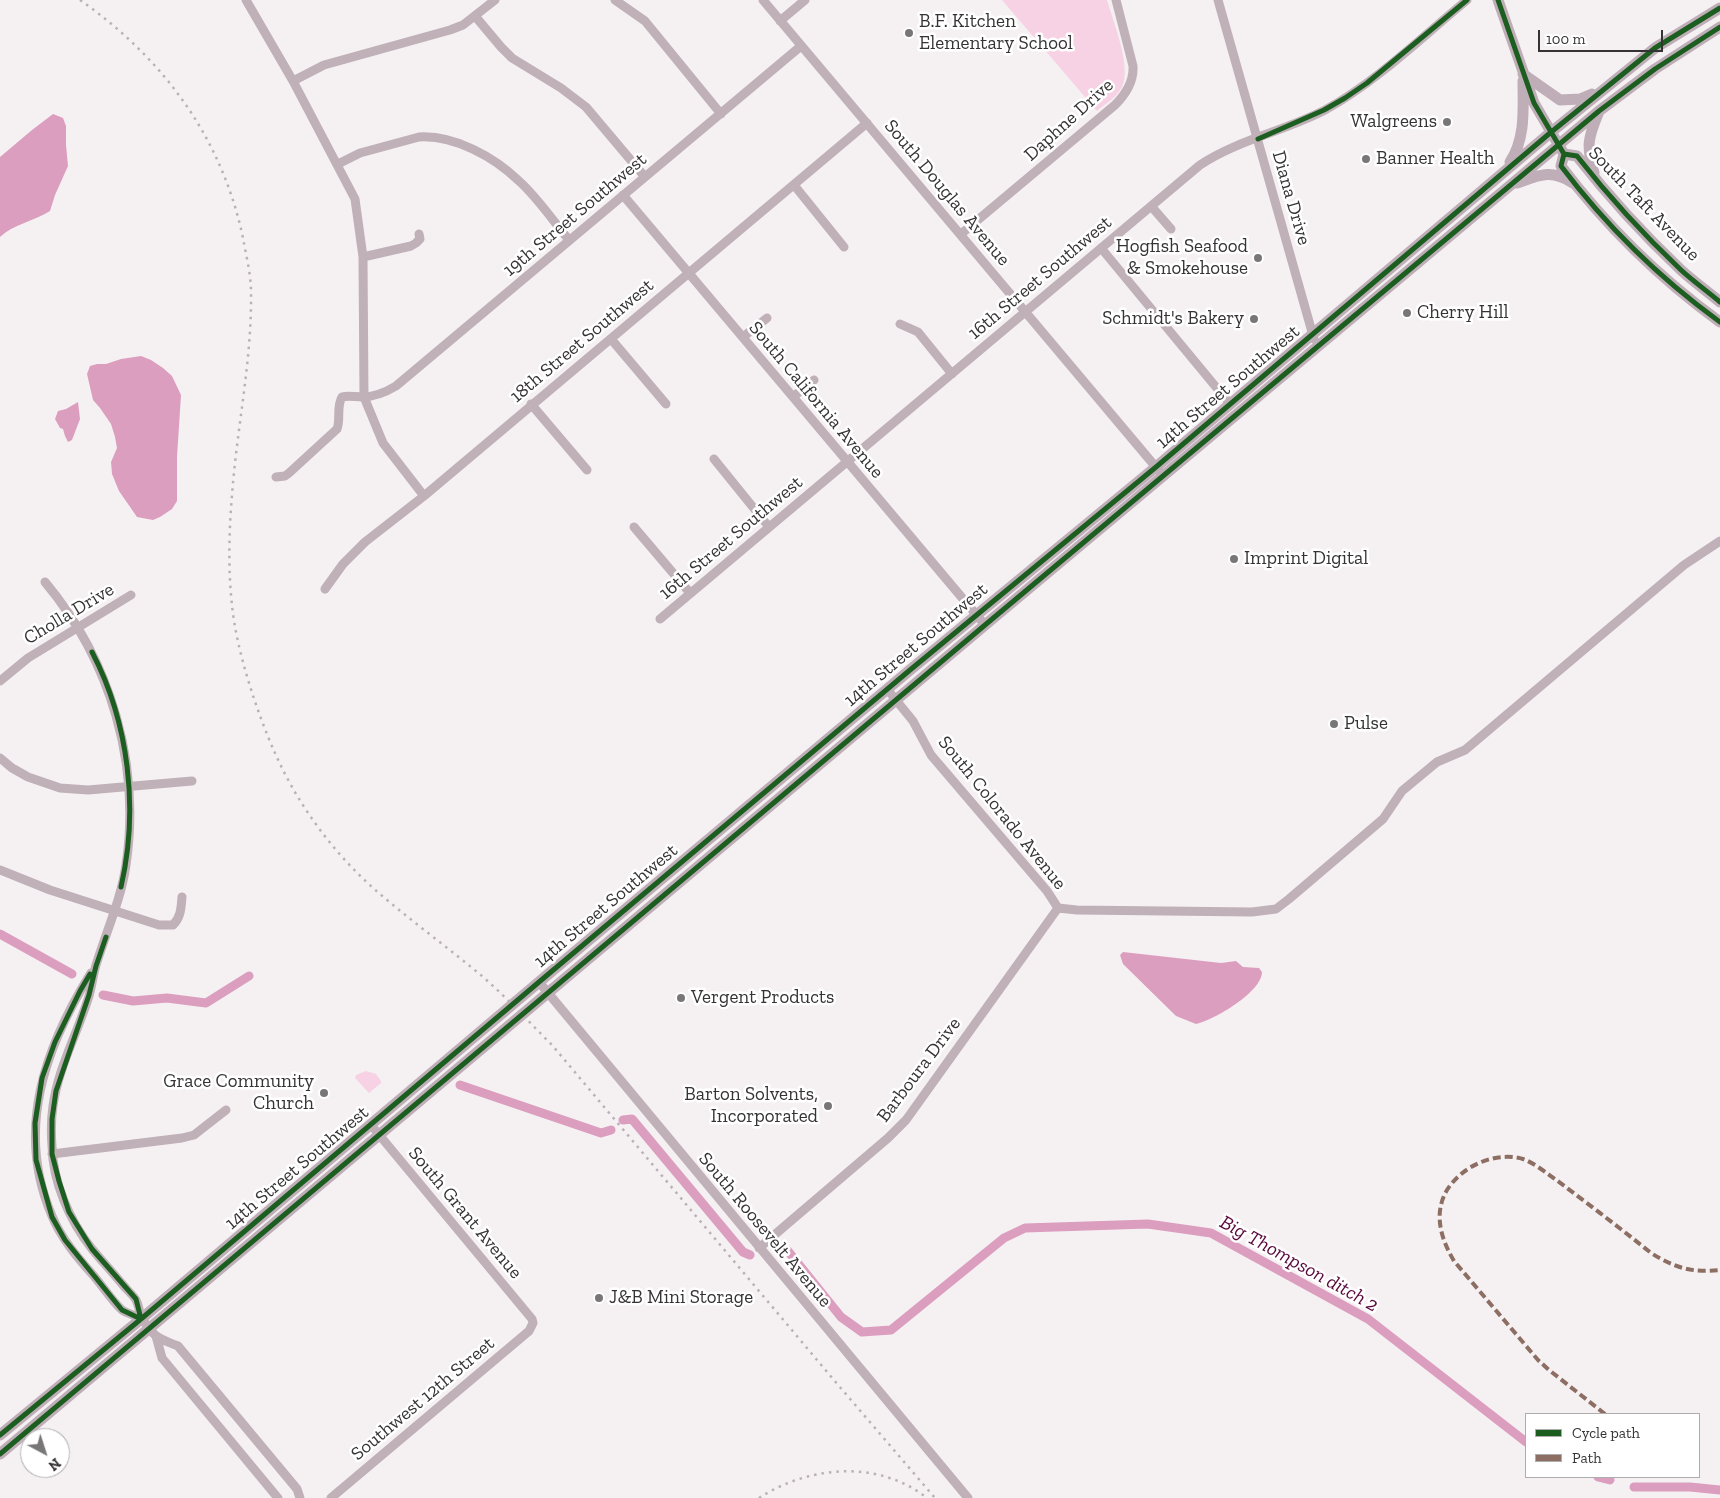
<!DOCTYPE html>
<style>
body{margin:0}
#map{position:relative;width:1720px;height:1498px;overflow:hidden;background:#f5f1f3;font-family:"Zilla Slab",serif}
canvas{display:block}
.legend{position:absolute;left:1525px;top:1413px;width:175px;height:65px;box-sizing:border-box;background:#fff;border:1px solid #aeadae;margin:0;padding:6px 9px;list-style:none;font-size:15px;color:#353334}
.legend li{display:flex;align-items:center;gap:10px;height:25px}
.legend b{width:25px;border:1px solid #aeadae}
.north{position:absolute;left:20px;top:1428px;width:50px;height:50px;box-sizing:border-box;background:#fff;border:1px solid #aeadae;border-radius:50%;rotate:140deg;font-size:14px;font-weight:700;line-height:20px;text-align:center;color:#353334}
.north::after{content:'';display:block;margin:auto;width:18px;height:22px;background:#787677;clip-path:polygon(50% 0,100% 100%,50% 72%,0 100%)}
.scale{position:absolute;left:1538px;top:30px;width:125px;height:22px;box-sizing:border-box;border:2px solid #353334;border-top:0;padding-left:6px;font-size:15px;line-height:18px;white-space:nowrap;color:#353334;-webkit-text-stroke:4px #fff;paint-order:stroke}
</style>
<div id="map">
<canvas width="1720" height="1498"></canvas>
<ul class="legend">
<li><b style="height:6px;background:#1b5e20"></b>Cycle path</li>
<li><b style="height:6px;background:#8d6e63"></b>Path</li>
</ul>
<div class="north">N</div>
<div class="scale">100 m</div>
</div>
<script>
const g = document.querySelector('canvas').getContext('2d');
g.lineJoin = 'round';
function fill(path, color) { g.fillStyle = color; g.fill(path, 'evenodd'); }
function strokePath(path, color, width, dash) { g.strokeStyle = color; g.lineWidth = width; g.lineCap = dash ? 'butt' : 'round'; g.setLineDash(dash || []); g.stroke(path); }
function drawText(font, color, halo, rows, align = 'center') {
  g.font = font + ' "Zilla Slab",serif'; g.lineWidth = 5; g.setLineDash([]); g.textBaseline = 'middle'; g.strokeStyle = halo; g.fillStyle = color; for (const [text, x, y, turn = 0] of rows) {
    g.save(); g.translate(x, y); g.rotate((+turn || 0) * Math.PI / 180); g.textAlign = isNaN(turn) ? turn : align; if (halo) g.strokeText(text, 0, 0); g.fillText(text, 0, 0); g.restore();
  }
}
fill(new Path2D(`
 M 1002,0 L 1107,0 C 1113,21 1132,67 1122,87 C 1117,97 1105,104 1097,111 Z
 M 366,1071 L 376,1074 L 381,1081 L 381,1083 L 369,1093 L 355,1078 L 356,1075 Z`), '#f7d1e4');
fill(new Path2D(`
 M 53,114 L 63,118 L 66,126 L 66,145 L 68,166 L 55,195 L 50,211 C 34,221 14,224 0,237 L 0,157 L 32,130 Z
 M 141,356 L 151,360 L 163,368 L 172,376 L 181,395 L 177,457 L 177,501 L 172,509 L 160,517 L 153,520 L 137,517 L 119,491 L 112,474 L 111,462 L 117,448 L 115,437 L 111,424 L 100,408 L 93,400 L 87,374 L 90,366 L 97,364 L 106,364 L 121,359 Z
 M 78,402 L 80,419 L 72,440 L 68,442 L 65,436 L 63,429 L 60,428 L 55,419 L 58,411 L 66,409 Z
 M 1123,952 L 1221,963 L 1236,961 L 1243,967 L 1259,968 L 1262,972 C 1262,992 1214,1020 1196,1024 L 1176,1016 L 1123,964 L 1120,955 Z`), '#dc9ebe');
strokePath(new Path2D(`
 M 0,934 L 72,974
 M 103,995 L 133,1001 L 167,998 L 206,1003 L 249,976
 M 460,1085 L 601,1133 L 611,1130
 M 623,1120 L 632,1119 L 743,1252 L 750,1255
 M 788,1251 L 841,1317 L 862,1332 L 891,1330 L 1004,1238 L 1025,1228 L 1148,1224 L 1211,1233 L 1368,1319 L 1526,1442
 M 1598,1477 L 1610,1480
 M 1634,1487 L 1690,1487 L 1720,1490`), '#dc9ebe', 9);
strokePath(new Path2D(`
 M 246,0 L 293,81 L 355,199 L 363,257 L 364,397 L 383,443 L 424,496
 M 615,0 L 645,21 L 721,114
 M 763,0 L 1160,472
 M 1218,0 L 1314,339
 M 475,16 L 501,47 L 512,58 L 561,88 L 586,107 L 645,177
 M 780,21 L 805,0
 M 293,81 L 324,65 L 450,30 L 463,25 L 495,0
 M 338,164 L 360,153 L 419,137 C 455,135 494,157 519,181 C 538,198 553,221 569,240
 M 794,185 L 844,247
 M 623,195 L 985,625
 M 1151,206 L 1171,229
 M 961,234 L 1115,105 C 1126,94 1134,82 1133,66 L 1116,0
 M 1101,248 L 1230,404
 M 363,257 L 411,246 L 416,243 L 420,239 L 419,234
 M 900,324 L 918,332 L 952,374
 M 743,337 L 767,318
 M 611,339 L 666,404
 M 793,397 L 814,380
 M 531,404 L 587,470
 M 714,459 L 769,527
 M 276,477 L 285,476 L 289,473 L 337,429 C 341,419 336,407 342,397 C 348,395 355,397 362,397 C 374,397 386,392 396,386 L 801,46
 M 634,527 L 690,593
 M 45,582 C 111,661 141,764 126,865 C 121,900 106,932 96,965 C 93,975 92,986 89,996 C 78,1032 58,1068 53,1106 C 51,1119 51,1133 52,1146 C 53,1182 69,1220 92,1249 C 102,1261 113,1273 123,1285 C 127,1290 133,1295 136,1300 C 139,1306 140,1313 141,1319
 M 325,589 L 343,564 L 365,542 L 424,496 L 867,123
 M 660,619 L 1200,165 C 1237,140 1285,131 1325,110 C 1376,82 1422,37 1467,0
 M 0,681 L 28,658 L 131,595
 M 887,689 L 913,721 L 931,755 L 1047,891 L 1058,908
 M 0,758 L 12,768 L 28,777 L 60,788 L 88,790 L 192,781
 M 0,870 L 50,890 L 159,925 L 173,925 C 181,917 181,908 182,897
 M 1058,908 L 1077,910 L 1252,912 L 1276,909 L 1289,899 L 1383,819 L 1402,791 L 1437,762 L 1465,750 L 1684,565 L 1720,541
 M 91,973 C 45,1047 15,1130 52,1216 C 61,1238 77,1257 93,1275 C 101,1284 113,1302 122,1310 C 128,1314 136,1315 142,1320 C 147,1324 150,1330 154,1334 C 160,1340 171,1343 178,1346 L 297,1489 L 300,1498
 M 539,982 L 968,1498
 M 52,1154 L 182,1138 L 194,1135 L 226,1110
 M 759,1248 L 888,1138 L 906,1120 L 1058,908
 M 156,1336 L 162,1358 L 278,1498
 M 331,1498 L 529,1331 L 533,1323 L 532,1319 L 371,1125`), '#c0b0b8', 9);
strokePath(new Path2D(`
 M 1498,0 L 1534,103 L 1564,154 L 1561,166 C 1607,227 1658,277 1720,322
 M 1523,74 L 1560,100 L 1580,99 L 1592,94
 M 1564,154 L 1577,156 C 1609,197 1644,235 1681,270 C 1693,281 1707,291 1720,302
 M 1510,162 C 1526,138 1523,108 1523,81
 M 1594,173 C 1586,146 1588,138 1598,114
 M 1517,183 C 1540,175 1551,169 1573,183
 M 0,1435 L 141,1319 L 539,982 L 910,670 L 1156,467 L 1550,133 L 1655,48 L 1720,8
 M 0,1454 L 985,625 L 1599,111 L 1655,69 L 1720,27`), '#bfaeb7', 11);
strokePath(new Path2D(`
 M 80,0 C 163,58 222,138 243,238 C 246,255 251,274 251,292 C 252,360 237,427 232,495 C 229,531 228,569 232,605 C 236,649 257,713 275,753 C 297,803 331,850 372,887 C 407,918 446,946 482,976 C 507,998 529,1022 552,1045 L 833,1379 L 935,1498
 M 759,1498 C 808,1466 878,1459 927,1498`), '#bab1b7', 2.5, [2.5, 5]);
strokePath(new Path2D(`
 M 1605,1414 L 1549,1370 L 1538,1360 L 1454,1261 C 1441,1239 1433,1214 1447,1190 C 1462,1166 1495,1151 1523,1159 C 1534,1163 1545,1172 1555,1179 C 1587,1203 1620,1228 1651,1253 C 1675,1268 1692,1273 1720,1270`), '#8d6e63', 4, [8, 4]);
strokePath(new Path2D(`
 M 1498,0 L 1534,103 L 1564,154 L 1561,166 C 1607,227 1658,277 1720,322
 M 1258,139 L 1324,110 L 1345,98 L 1367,83 L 1467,0
 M 1564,154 L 1577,156 C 1609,197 1644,235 1681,270 C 1693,281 1707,291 1720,302
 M 92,652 C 129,723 139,809 121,887
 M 106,937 L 96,966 L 89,995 L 56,1091 L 52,1119 L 52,1154 L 59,1181 L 69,1212 L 92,1249 L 136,1299 L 141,1319
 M 90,974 L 80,991 L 55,1042 L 42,1078 L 35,1123 L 36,1160 L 52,1217 L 65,1240 L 122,1310 L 141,1319
 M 0,1435 L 141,1319 L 539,982 L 910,670 L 1156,467 L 1550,133 L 1655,48 L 1720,8
 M 0,1454 L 985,625 L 1599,111 L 1655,69 L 1720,27`), '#1b5e20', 5);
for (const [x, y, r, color] of [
 [909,33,5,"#787677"],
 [1447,122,5,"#787677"],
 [1366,159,5,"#787677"],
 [1258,258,5,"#787677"],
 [1407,313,5,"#787677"],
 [1254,319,5,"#787677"],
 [1234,559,5,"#787677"],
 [1334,724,5,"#787677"],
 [681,998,5,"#787677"],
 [324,1093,5,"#787677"],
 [828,1106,5,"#787677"],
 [599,1298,5,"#787677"]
]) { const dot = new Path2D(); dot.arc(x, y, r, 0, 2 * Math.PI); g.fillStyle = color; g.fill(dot); strokePath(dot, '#fff', 2); }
drawText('19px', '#353334', '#fff', [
 ["B.F. Kitchen",919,22],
 ["Elementary School",919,44],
 ["Walgreens",1437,122,"right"],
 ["Banner Health",1376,159],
 ["Hogfish Seafood",1248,247,"right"],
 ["& Smokehouse",1248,269,"right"],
 ["Cherry Hill",1417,313],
 ["Schmidt's Bakery",1244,319,"right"],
 ["Imprint Digital",1244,559],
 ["Pulse",1344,724],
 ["Vergent Products",691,998],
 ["Grace Community",314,1082,"right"],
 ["Church",314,1104,"right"],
 ["Barton Solvents,",818,1095,"right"],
 ["Incorporated",818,1117,"right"],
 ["J&B Mini Storage",609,1298]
], 'left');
drawText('19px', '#353334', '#fff', [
 ["Daphne Drive",1069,120,-42],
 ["South Douglas Avenue",947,193,50],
 ["Diana Drive",1291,198,74],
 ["South Taft Avenue",1644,204,46],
 ["19th Street Southwest",575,215,-40],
 ["16th Street Southwest",1040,278,-40],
 ["18th Street Southwest",582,341,-40],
 ["14th Street Southwest",1228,387,-40],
 ["South California Avenue",816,400,50],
 ["16th Street Southwest",731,538,-40],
 ["Cholla Drive",69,614,-31],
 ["14th Street Southwest",916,645,-40],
 ["South Colorado Avenue",1002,813,51],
 ["14th Street Southwest",606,906,-40],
 ["Barboura Drive",919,1070,-53],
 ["14th Street Southwest",297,1168,-40],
 ["South Grant Avenue",465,1213,50],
 ["South Roosevelt Avenue",765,1230,50],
 ["Southwest 12th Street",423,1399,-40]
]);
drawText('italic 20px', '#59073b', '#fff', [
 ["Big Thompson ditch 2",1299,1264,29]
]);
</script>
